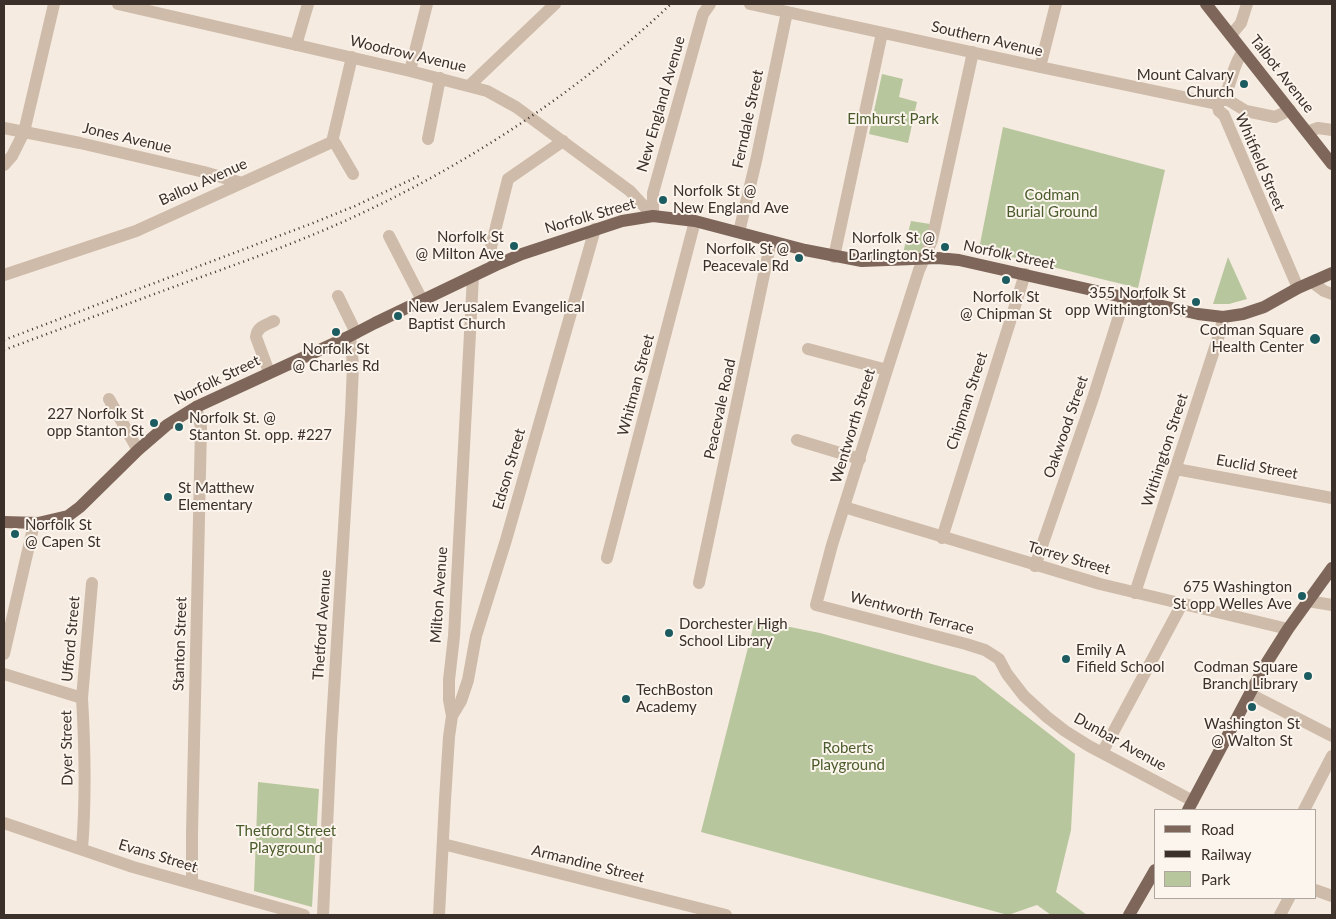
<!DOCTYPE html>
<style>
body{margin:0}
#map{position:relative;width:1336px;height:919px;overflow:hidden;background:#f5ebe0;font-family:Lato,sans-serif}
canvas{display:block}
.frame{position:absolute;inset:0;border:5px solid #3c302a;pointer-events:none}
.legend{position:absolute;left:1154px;top:809px;width:162px;height:90px;box-sizing:border-box;background:#fcf5ed;border:1px solid #afa69f;margin:0;padding:6px 9px;list-style:none;font-size:15px;color:#3c302a}
.legend li{display:flex;align-items:center;gap:10px;height:25px}
.legend b{width:25px;border:1px solid #afa69f}
</style>
<div id="map">
<canvas width="1336" height="919"></canvas>
<div class="frame"></div>
<ul class="legend">
<li><b style="height:6px;background:#7e675a"></b>Road</li>
<li><b style="height:6px;background:#3c302a"></b>Railway</li>
<li><b style="height:14px;background:#b8c69e"></b>Park</li>
</ul>
</div>
<script>
const g = document.querySelector('canvas').getContext('2d');
g.lineJoin = 'round';
function fill(path, color) { g.fillStyle = color; g.fill(path, 'evenodd'); }
function strokePath(path, color, width, dash) { g.strokeStyle = color; g.lineWidth = width; g.lineCap = dash ? 'butt' : 'round'; g.setLineDash(dash || []); g.stroke(path); }
function drawText(font, color, halo, rows, align = 'center') {
  g.font = font + ' Lato,sans-serif'; g.lineWidth = 4; g.setLineDash([]); g.textBaseline = 'middle'; g.strokeStyle = halo; g.fillStyle = color; for (const [text, x, y, turn = 0] of rows) {
    g.save(); g.translate(x, y); g.rotate((+turn || 0) * Math.PI / 180); g.textAlign = isNaN(turn) ? turn : align; if (halo) g.strokeText(text, 0, 0); g.fillText(text, 0, 0); g.restore();
  }
}
fill(new Path2D(`
 M 882,74 L 903,79 L 899,97 L 917,102 L 908,143 L 869,134 Z
 M 1003,127 L 1165,170 L 1138,288 L 979,249 Z
 M 911,221 L 930,224 L 923,252 L 903,253 Z
 M 1228,257 L 1247,299 L 1229,304 L 1213,304 Z
 M 755,620 L 820,633 L 975,676 L 1075,754 L 1071,830 L 1056,892 L 1087,915 L 1051,915 L 1037,905 L 1008,915 L 701,832 Z
 M 258,782 L 319,789 L 312,907 L 254,891 Z`), '#b8c69e');
strokePath(new Path2D(`
 M 118,4 L 410,71 L 487,91 L 516,107 L 630,191 L 653,216
 M 750,4 L 1040,67 L 1217,104
 M 1231,35 L 1241,23 L 1247,4
 M 296,45 L 308,4
 M 973,52 L 932,240 L 919,270 L 887,370 L 832,545 L 816,605 L 966,644 L 985,650 L 999,659 L 1007,674 L 1024,696 L 1047,717 L 1065,731 L 1089,746 L 1193,801
 M 1040,67 L 1056,4
 M 410,71 L 427,4
 M 470,85 L 555,4
 M 1222,100 L 1228,100 L 1246,111 L 1275,117 L 1290,110
 M 1217,104 L 1219,111 L 1224,115 L 1298,288
 M 1217,104 C 1233,91 1230,67 1243,52
 M 4,128 L 80,143 L 204,172 L 242,183
 M 1307,132 L 1318,128 L 1332,130
 M 428,139 L 440,78
 M 332,142 L 335,143 L 353,174
 M 4,165 L 12,156 L 24,132 L 54,4
 M 653,216 L 653,193 L 703,14 L 710,4
 M 739,232 L 756,161 L 787,12
 M 389,236 L 422,300
 M 834,257 L 882,33
 M 496,265 L 491,253 L 491,247 L 508,179 L 563,141
 M 4,275 L 136,231 L 332,142 L 352,57
 M 1312,282 L 1324,291 L 1332,294
 M 338,296 L 356,333
 M 808,349 L 887,370
 M 269,372 L 256,337 C 257,327 265,325 274,321
 M 109,399 L 138,450
 M 797,440 L 860,459
 M 1176,469 L 1332,498
 M 844,507 L 1100,584 L 1288,629
 M 942,538 L 1025,274
 M 607,558 L 695,221
 M 1035,566 L 1093,398 L 1125,297
 M 699,583 L 771,241
 M 1135,593 L 1221,329 L 1223,317
 M 1308,601 L 1332,605
 M 4,654 L 34,524
 M 4,674 L 82,698 C 85,748 86,799 82,849
 M 1250,694 L 1332,736
 M 82,698 L 92,583
 M 452,716 L 461,701 L 468,680 L 476,636 L 506,540 L 595,229
 M 1102,753 L 1182,604
 M 1304,810 L 1332,756
 M 4,823 L 133,867 L 304,915
 M 443,844 L 726,915
 M 192,883 L 192,833 L 201,427 L 196,407
 M 1315,890 L 1332,896
 M 323,915 L 331,740 L 351,413 L 353,365 L 350,336
 M 439,915 L 445,800 L 449,737 L 452,716 L 449,700 L 449,680 L 454,636 L 473,276
 M 1280,915 L 1289,898`), '#cebbaa', 12);
strokePath(new Path2D(`
 M 1206,4 L 1332,164
 M 4,522 L 38,523 L 68,516 L 80,507 L 138,450 L 167,425 L 196,407 L 350,336 L 375,323 L 496,265 L 522,254 L 622,221 L 653,216 L 695,221 L 805,250 L 862,261 L 938,258 L 959,260 L 1198,314 L 1223,317 L 1243,314 L 1264,307 L 1298,288 L 1332,273
 M 1188,810 L 1264,667 L 1288,629 L 1332,568
 M 1129,915 L 1155,870`), '#7e675a', 12);
strokePath(new Path2D(`
 M 4,340 L 313,223 L 355,206 L 421,175
 M 4,350 C 55,331 106,312 157,293 C 225,268 294,245 360,214 C 473,161 580,90 671,4`), '#3c302a', 2.5, [1, 4]);
for (const [x, y, r, color] of [
 [1244,84,5,"#1c5c61"],
 [663,200,5,"#1c5c61"],
 [514,246,5,"#1c5c61"],
 [945,247,5,"#1c5c61"],
 [799,258,5,"#1c5c61"],
 [1006,280,5,"#1c5c61"],
 [1196,302,5,"#1c5c61"],
 [398,316,5,"#1c5c61"],
 [336,332,5,"#1c5c61"],
 [1315,339,6,"#1c5c61"],
 [154,423,5,"#1c5c61"],
 [179,427,5,"#1c5c61"],
 [168,497,5,"#1c5c61"],
 [15,534,5,"#1c5c61"],
 [1302,596,5,"#1c5c61"],
 [669,633,5,"#1c5c61"],
 [1066,659,5,"#1c5c61"],
 [1308,676,5,"#1c5c61"],
 [626,699,5,"#1c5c61"],
 [1252,707,5,"#1c5c61"]
]) { const dot = new Path2D(); dot.arc(x, y, r, 0, 2 * Math.PI); g.fillStyle = color; g.fill(dot); strokePath(dot, '#fcf5ed', 2); }
drawText('15px', '#3c302a', '#fcf5ed', [
 ["Southern Avenue",987,39,13],
 ["Woodrow Avenue",408,54,13],
 ["Talbot Avenue",1282,74,52],
 ["New England Avenue",661,104,-74],
 ["Ferndale Street",748,119,-78],
 ["Jones Avenue",127,138,13],
 ["Whitfield Street",1260,162,67],
 ["Ballou Avenue",203,182,-24],
 ["Norfolk Street",590,216,-16],
 ["Norfolk Street",1009,255,12],
 ["Norfolk Street",217,380,-26],
 ["Whitman Street",636,385,-75],
 ["Chipman Street",967,401,-72],
 ["Peacevale Road",720,409,-78],
 ["Wentworth Street",853,426,-73],
 ["Oakwood Street",1066,427,-71],
 ["Withington Street",1165,450,-72],
 ["Euclid Street",1257,467,10],
 ["Edson Street",509,469,-74],
 ["Torrey Street",1069,558,16],
 ["Milton Avenue",439,595,-86],
 ["Wentworth Terrace",912,613,15],
 ["Thetford Avenue",322,625,-86],
 ["Ufford Street",71,639,-85],
 ["Stanton Street",180,644,-88],
 ["Dunbar Avenue",1120,742,29],
 ["Dyer Street",67,748,-91],
 ["Evans Street",158,856,17],
 ["Armandine Street",588,864,14]
]);
drawText('15px', '#3c302a', '#fcf5ed', [
 ["Mount Calvary",1234,75],
 ["Church",1234,92],
 ["Norfolk St @",673,191,"left"],
 ["New England Ave",673,208,"left"],
 ["Norfolk St",504,237],
 ["@ Milton Ave",504,254],
 ["Norfolk St @",935,238],
 ["Darlington St",935,255],
 ["Norfolk St @",789,249],
 ["Peacevale Rd",789,266],
 ["355 Norfolk St",1186,293],
 ["opp Withington St",1186,310],
 ["Norfolk St",1006,297,"center"],
 ["@ Chipman St",1006,314,"center"],
 ["New Jerusalem Evangelical",408,307,"left"],
 ["Baptist Church",408,324,"left"],
 ["Codman Square",1304,330],
 ["Health Center",1304,347],
 ["Norfolk St",336,349,"center"],
 ["@ Charles Rd",336,366,"center"],
 ["227 Norfolk St",144,414],
 ["opp Stanton St",144,431],
 ["Norfolk St. @",189,418,"left"],
 ["Stanton St. opp. #227",189,435,"left"],
 ["St Matthew",178,488,"left"],
 ["Elementary",178,505,"left"],
 ["Norfolk St",25,525,"left"],
 ["@ Capen St",25,542,"left"],
 ["675 Washington",1292,587],
 ["St opp Welles Ave",1292,604],
 ["Dorchester High",679,624,"left"],
 ["School Library",679,641,"left"],
 ["Emily A",1076,650,"left"],
 ["Fifield School",1076,667,"left"],
 ["Codman Square",1298,667],
 ["Branch Library",1298,684],
 ["TechBoston",636,690,"left"],
 ["Academy",636,707,"left"],
 ["Washington St",1252,724,"center"],
 ["@ Walton St",1252,741,"center"]
], 'right');
drawText('15px', '#4a5c2c', '#fcf5ed', [
 ["Elmhurst Park",893,119],
 ["Codman",1052,195],
 ["Burial Ground",1052,212],
 ["Roberts",848,748],
 ["Playground",848,765],
 ["Thetford Street",286,831],
 ["Playground",286,848]
]);
</script>
